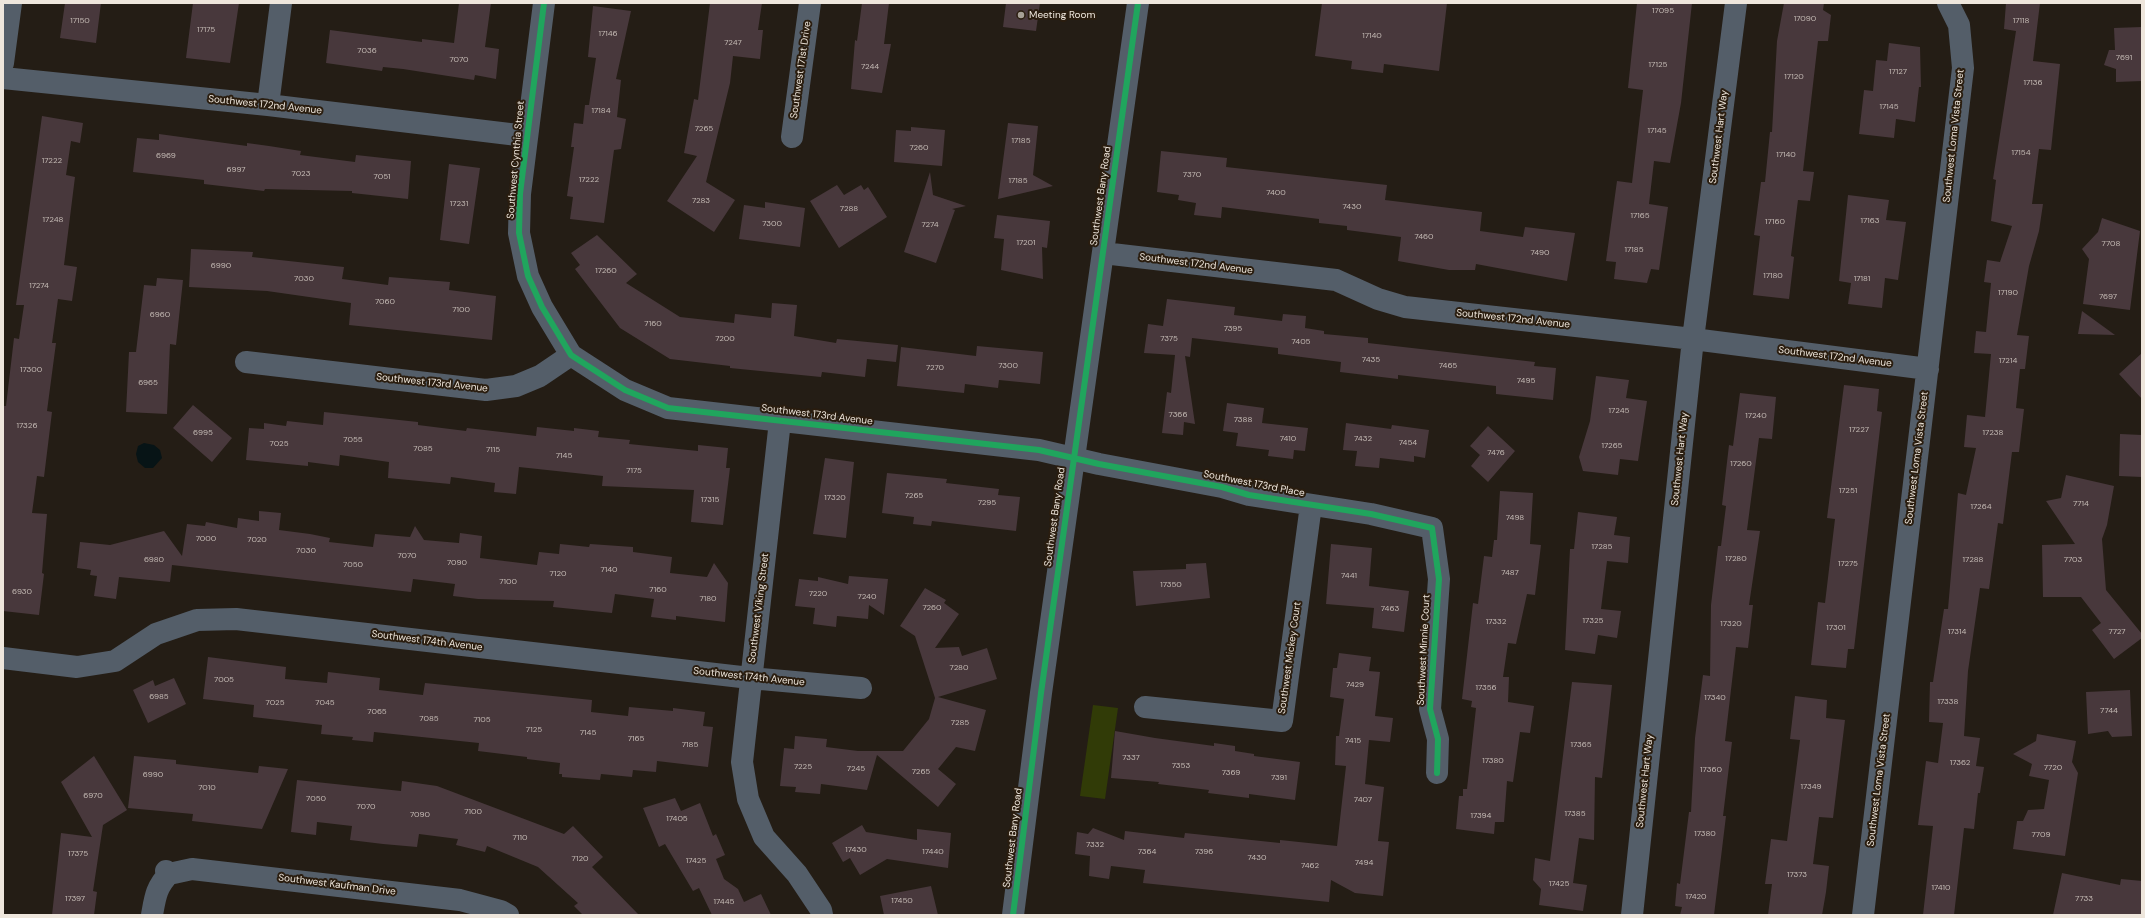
<!DOCTYPE html>
<style>
body{margin:0}
#map{position:relative;width:2145px;height:918px;overflow:hidden;background:#241d15;font-family:"DM Sans",sans-serif}
canvas{display:block}
.frame{position:absolute;inset:0;border:4px solid #eee6dc;pointer-events:none}
</style>
<div id="map">
<canvas width="2145" height="918"></canvas>
<div class="frame"></div>
</div>
<script>
const g = document.querySelector('canvas').getContext('2d');
g.lineJoin = 'round';
function fill(path, color) { g.fillStyle = color; g.fill(path, 'evenodd'); }
function strokePath(path, color, width, dash) { g.strokeStyle = color; g.lineWidth = width; g.lineCap = dash ? 'butt' : 'round'; g.setLineDash(dash || []); g.stroke(path); }
function drawText(font, color, halo, rows, align = 'center') {
  g.font = font + ' "DM Sans",sans-serif'; g.lineWidth = 4; g.setLineDash([]); g.textBaseline = 'middle'; g.strokeStyle = halo; g.fillStyle = color; for (const [text, x, y, turn = 0] of rows) {
    g.save(); g.translate(x, y); g.rotate((+turn || 0) * Math.PI / 180); g.textAlign = isNaN(turn) ? turn : align; if (halo) g.strokeText(text, 0, 0); g.fillText(text, 0, 0); g.restore();
  }
}
fill(new Path2D(`
 M 1093,705 L 1118,708 L 1105,799 L 1080,796 Z`), '#313b07');
fill(new Path2D(`
 M 144,443 L 154,445 L 160,450 L 162,458 L 153,468 L 145,468 L 138,462 L 136,454 L 138,446 Z`), '#071416');
fill(new Path2D(`
 M 65,3 L 101,3 L 96,43 L 60,38 Z
 M 193,3 L 239,3 L 230,63 L 186,58 Z
 M 459,3 L 491,3 L 485,47 L 499,49 L 496,79 L 475,75 L 474,80 L 403,69 L 383,67 L 382,71 L 326,63 L 330,30 L 422,42 L 422,39 L 454,43 Z
 M 710,3 L 762,3 L 758,30 L 763,30 L 760,59 L 733,56 L 730,83 L 706,182 L 735,200 L 714,232 L 667,201 L 697,156 L 684,153 L 694,99 L 698,100 Z
 M 862,3 L 889,3 L 884,44 L 891,44 L 882,93 L 851,89 L 855,40 L 857,41 Z
 M 1006,3 L 1040,3 L 1036,31 L 1003,27 Z
 M 1322,3 L 1447,3 L 1439,71 L 1384,64 L 1383,73 L 1351,69 L 1352,61 L 1315,56 Z
 M 1637,3 L 1692,3 L 1681,103 L 1670,163 L 1654,161 L 1649,204 L 1668,207 L 1659,270 L 1651,269 L 1647,283 L 1614,279 L 1616,262 L 1606,261 L 1617,181 L 1632,183 L 1643,90 L 1628,88 Z
 M 1784,3 L 1824,3 L 1823,10 L 1831,15 L 1828,41 L 1818,41 L 1803,171 L 1814,172 L 1810,201 L 1798,200 L 1791,256 L 1794,257 L 1789,299 L 1753,295 L 1760,236 L 1754,235 L 1761,182 L 1765,182 L 1770,132 L 1772,132 L 1777,41 Z
 M 2006,3 L 2040,3 L 2033,61 L 2060,64 L 2051,150 L 2039,149 L 2032,204 L 2043,204 L 2039,231 L 2029,266 L 2017,335 L 2029,336 L 2025,369 L 2020,369 L 2016,408 L 2024,409 L 2019,452 L 2012,452 L 2003,524 L 1998,523 L 1989,589 L 1980,588 L 1968,671 L 1964,736 L 1980,738 L 1976,766 L 1984,767 L 1980,793 L 1978,793 L 1974,829 L 1964,828 L 1954,915 L 1923,915 L 1933,826 L 1918,825 L 1926,761 L 1938,763 L 1943,723 L 1929,722 L 1930,682 L 1933,682 L 1944,609 L 1948,609 L 1958,493 L 1966,495 L 1976,448 L 1964,447 L 1967,415 L 1985,417 L 1991,354 L 1974,353 L 1976,331 L 1986,332 L 1991,283 L 1984,282 L 1987,260 L 2000,262 L 2012,226 L 1991,221 L 1996,180 L 1993,179 L 2016,31 L 2004,29 Z
 M 593,6 L 631,11 L 616,79 L 621,80 L 617,117 L 626,119 L 621,149 L 614,150 L 604,223 L 570,219 L 573,197 L 567,196 L 574,147 L 571,147 L 574,123 L 583,124 L 585,105 L 589,105 L 596,58 L 588,57 Z
 M 2142,27 L 2142,81 L 2116,82 L 2116,69 L 2104,65 L 2109,50 L 2115,50 L 2114,28 Z
 M 1889,43 L 1920,47 L 1921,87 L 1919,87 L 1915,122 L 1896,119 L 1894,138 L 1859,134 L 1864,90 L 1873,91 L 1876,60 L 1887,61 Z
 M 42,116 L 83,123 L 80,143 L 71,141 L 66,175 L 75,177 L 64,265 L 77,267 L 72,301 L 58,299 L 52,343 L 56,343 L 47,411 L 52,412 L 44,477 L 37,476 L 32,513 L 47,514 L 42,573 L 44,574 L 39,615 L 3,611 L 3,406 L 6,406 L 14,338 L 19,339 L 24,305 L 16,305 Z
 M 1008,123 L 1038,126 L 1033,175 L 1053,186 L 998,199 Z
 M 911,127 L 945,130 L 942,166 L 894,162 L 896,130 L 911,131 Z
 M 159,134 L 247,146 L 247,143 L 269,146 L 301,151 L 300,155 L 355,162 L 356,155 L 411,161 L 408,199 L 352,193 L 352,191 L 265,189 L 264,191 L 204,184 L 204,180 L 133,172 L 137,138 L 159,140 Z
 M 1161,151 L 1227,158 L 1226,167 L 1387,185 L 1385,200 L 1482,212 L 1480,231 L 1523,237 L 1525,227 L 1575,233 L 1567,281 L 1476,264 L 1475,270 L 1449,270 L 1398,261 L 1401,237 L 1347,230 L 1347,226 L 1319,223 L 1319,219 L 1222,207 L 1221,218 L 1194,215 L 1196,203 L 1178,200 L 1179,195 L 1157,192 Z
 M 449,164 L 480,168 L 469,244 L 440,240 Z
 M 930,172 L 933,195 L 966,206 L 952,209 L 955,210 L 936,263 L 904,252 Z
 M 837,185 L 844,195 L 861,185 L 864,190 L 868,187 L 887,217 L 839,248 L 810,201 Z
 M 1848,195 L 1889,200 L 1886,220 L 1906,222 L 1898,280 L 1885,278 L 1882,308 L 1848,304 L 1851,283 L 1839,281 Z
 M 765,202 L 805,208 L 800,247 L 739,239 L 744,205 L 765,208 Z
 M 997,215 L 1050,221 L 1047,248 L 1042,247 L 1043,279 L 1001,270 L 1004,239 L 994,238 Z
 M 2102,218 L 2140,231 L 2130,310 L 2083,304 L 2089,259 L 2082,249 L 2098,232 Z
 M 597,235 L 637,274 L 626,283 L 680,317 L 734,323 L 735,314 L 771,318 L 772,303 L 797,305 L 794,336 L 836,343 L 837,339 L 898,345 L 896,362 L 867,359 L 865,377 L 822,372 L 821,377 L 730,368 L 730,366 L 670,359 L 620,328 L 575,269 L 580,265 L 571,253 Z
 M 191,249 L 253,252 L 252,257 L 344,267 L 342,279 L 388,285 L 389,277 L 450,282 L 449,290 L 496,296 L 492,340 L 349,325 L 351,303 L 267,291 L 189,287 Z
 M 157,278 L 183,280 L 176,345 L 170,344 L 167,414 L 126,412 L 129,352 L 136,352 L 144,285 L 156,286 Z
 M 1167,299 L 1235,307 L 1234,315 L 1282,321 L 1283,314 L 1306,316 L 1305,328 L 1324,331 L 1324,334 L 1368,338 L 1368,343 L 1535,362 L 1534,366 L 1556,368 L 1553,400 L 1496,394 L 1496,386 L 1398,375 L 1398,379 L 1340,372 L 1341,362 L 1278,354 L 1278,348 L 1192,338 L 1190,357 L 1185,356 L 1195,424 L 1184,422 L 1183,435 L 1162,433 L 1167,392 L 1171,393 L 1175,355 L 1144,353 L 1148,324 L 1163,326 Z
 M 2082,311 L 2115,335 L 2078,334 Z
 M 977,346 L 1043,352 L 1040,384 L 999,380 L 998,388 L 965,384 L 964,393 L 897,386 L 901,347 L 976,356 Z
 M 2142,353 L 2142,399 L 2119,374 Z
 M 1596,376 L 1629,380 L 1626,398 L 1647,401 L 1638,461 L 1620,459 L 1618,475 L 1583,471 L 1579,457 L 1590,421 Z
 M 1844,385 L 1879,389 L 1877,411 L 1882,412 L 1854,649 L 1848,649 L 1846,668 L 1811,665 L 1818,602 L 1825,603 L 1835,519 L 1827,518 Z
 M 1740,393 L 1776,397 L 1772,439 L 1759,438 L 1747,530 L 1760,531 L 1749,605 L 1753,605 L 1748,648 L 1736,647 L 1725,741 L 1732,742 L 1723,816 L 1726,816 L 1714,915 L 1680,915 L 1682,907 L 1675,906 L 1677,883 L 1680,884 L 1689,812 L 1691,812 L 1695,738 L 1703,675 L 1710,676 L 1711,605 L 1718,546 L 1721,546 L 1726,506 L 1722,505 L 1729,445 L 1733,446 Z
 M 1227,403 L 1264,408 L 1262,423 L 1308,428 L 1305,451 L 1294,450 L 1293,459 L 1268,456 L 1269,450 L 1236,446 L 1238,433 L 1223,431 Z
 M 193,405 L 232,438 L 212,462 L 173,428 Z
 M 324,412 L 418,422 L 418,425 L 466,431 L 467,428 L 536,436 L 537,427 L 574,431 L 574,428 L 599,431 L 598,437 L 630,440 L 629,444 L 698,451 L 698,445 L 728,448 L 726,468 L 730,468 L 723,525 L 691,522 L 694,490 L 602,486 L 603,476 L 519,467 L 516,494 L 494,492 L 495,483 L 451,477 L 450,484 L 388,478 L 389,462 L 340,455 L 339,466 L 308,462 L 308,466 L 246,460 L 249,428 L 264,429 L 264,423 L 286,426 L 287,421 L 323,425 Z
 M 1346,423 L 1391,429 L 1392,425 L 1429,430 L 1425,458 L 1414,456 L 1414,462 L 1380,458 L 1379,468 L 1355,466 L 1357,451 L 1343,450 Z
 M 1488,426 L 1515,451 L 1488,482 L 1471,466 L 1480,455 L 1470,446 Z
 M 2120,434 L 2142,435 L 2142,477 L 2119,476 Z
 M 825,458 L 854,462 L 846,538 L 813,534 Z
 M 887,473 L 947,479 L 946,483 L 999,489 L 998,495 L 1020,497 L 1016,531 L 932,521 L 931,526 L 913,524 L 914,517 L 882,513 Z
 M 2066,475 L 2114,486 L 2107,525 L 2102,539 L 2106,590 L 2142,634 L 2142,638 L 2114,659 L 2092,630 L 2101,623 L 2081,597 L 2043,597 L 2042,545 L 2075,544 L 2046,501 L 2061,498 Z
 M 1500,491 L 1533,493 L 1530,544 L 1541,545 L 1535,595 L 1527,594 L 1516,644 L 1508,643 L 1503,677 L 1509,677 L 1508,702 L 1534,706 L 1530,733 L 1520,732 L 1513,782 L 1507,781 L 1504,822 L 1495,822 L 1494,834 L 1456,829 L 1459,796 L 1463,796 L 1463,789 L 1467,789 L 1476,708 L 1471,707 L 1472,701 L 1462,699 L 1473,603 L 1478,604 L 1484,556 L 1492,557 L 1494,540 L 1497,540 Z
 M 259,511 L 281,513 L 279,530 L 310,534 L 330,538 L 329,542 L 373,547 L 375,534 L 410,537 L 415,526 L 424,540 L 459,543 L 460,533 L 482,536 L 480,558 L 537,565 L 539,552 L 559,554 L 560,544 L 589,547 L 590,544 L 633,547 L 633,552 L 672,557 L 670,573 L 707,577 L 714,563 L 728,583 L 725,622 L 676,616 L 676,620 L 651,617 L 654,599 L 615,594 L 612,613 L 553,607 L 554,601 L 478,599 L 453,596 L 455,584 L 413,579 L 411,592 L 172,565 L 170,582 L 119,577 L 116,599 L 94,596 L 97,576 L 90,575 L 91,570 L 77,568 L 80,542 L 110,545 L 164,531 L 182,556 L 187,524 L 205,526 L 206,522 L 237,528 L 238,518 L 259,521 Z
 M 1578,512 L 1617,517 L 1614,535 L 1630,537 L 1628,563 L 1607,561 L 1601,609 L 1621,611 L 1617,638 L 1598,635 L 1595,654 L 1565,650 L 1570,549 L 1574,549 Z
 M 1331,544 L 1372,548 L 1369,586 L 1409,591 L 1404,632 L 1372,628 L 1374,608 L 1326,604 Z
 M 1206,563 L 1210,598 L 1136,606 L 1133,571 L 1186,569 L 1186,564 Z
 M 849,576 L 888,579 L 884,615 L 869,605 L 868,619 L 837,616 L 836,627 L 813,624 L 815,608 L 795,606 L 799,579 L 818,581 L 818,577 L 848,584 Z
 M 925,588 L 946,600 L 944,603 L 959,614 L 935,648 L 959,647 L 962,656 L 987,648 L 997,679 L 938,697 L 986,710 L 975,751 L 956,747 L 938,769 L 956,784 L 938,807 L 877,755 L 867,790 L 821,784 L 820,794 L 795,792 L 796,787 L 780,786 L 784,748 L 794,749 L 795,736 L 827,739 L 826,747 L 858,751 L 903,751 L 929,719 L 935,698 L 915,636 L 900,626 Z
 M 1339,653 L 1371,657 L 1369,671 L 1380,672 L 1375,716 L 1393,718 L 1390,742 L 1369,740 L 1365,784 L 1384,787 L 1378,841 L 1389,842 L 1383,896 L 1355,893 L 1331,880 L 1329,902 L 1143,883 L 1145,870 L 1111,866 L 1109,879 L 1089,876 L 1090,856 L 1075,854 L 1077,832 L 1088,834 L 1093,828 L 1124,840 L 1125,831 L 1184,838 L 1185,833 L 1280,843 L 1280,840 L 1337,846 L 1346,766 L 1335,765 L 1336,736 L 1339,736 L 1344,699 L 1330,697 L 1333,668 L 1337,668 Z
 M 208,657 L 286,667 L 285,679 L 327,683 L 328,672 L 380,678 L 379,690 L 423,695 L 425,683 L 592,700 L 591,712 L 628,716 L 629,707 L 673,711 L 673,708 L 705,712 L 703,726 L 713,727 L 708,767 L 657,761 L 656,772 L 633,770 L 632,777 L 601,774 L 600,780 L 562,777 L 562,774 L 559,774 L 560,763 L 527,759 L 527,757 L 478,751 L 479,743 L 374,732 L 373,742 L 352,740 L 353,737 L 321,734 L 322,725 L 253,717 L 254,705 L 203,699 Z
 M 174,678 L 186,704 L 148,723 L 133,690 L 153,680 L 155,686 Z
 M 1572,682 L 1612,685 L 1602,778 L 1595,777 L 1594,840 L 1579,838 L 1573,883 L 1587,885 L 1583,911 L 1539,905 L 1541,889 L 1533,880 L 1535,858 L 1550,861 Z
 M 2130,690 L 2132,736 L 2112,737 L 2108,731 L 2088,734 L 2086,692 Z
 M 1795,696 L 1827,700 L 1826,718 L 1845,720 L 1833,818 L 1819,817 L 1813,864 L 1829,866 L 1826,892 L 1822,915 L 1768,915 L 1772,884 L 1765,884 L 1771,839 L 1787,841 L 1800,740 L 1790,739 Z
 M 1115,731 L 1155,738 L 1214,746 L 1214,743 L 1235,746 L 1235,751 L 1254,754 L 1254,756 L 1300,762 L 1295,800 L 1249,794 L 1249,798 L 1208,793 L 1209,790 L 1158,784 L 1159,782 L 1111,778 Z
 M 2037,734 L 2076,741 L 2072,762 L 2078,773 L 2065,856 L 2013,849 L 2017,821 L 2023,821 L 2028,810 L 2044,809 L 2049,780 L 2029,776 L 2032,764 L 2013,754 L 2036,741 Z
 M 94,756 L 127,810 L 103,825 L 93,891 L 97,892 L 94,915 L 52,915 L 61,833 L 92,837 L 61,782 Z
 M 134,756 L 176,760 L 176,764 L 258,773 L 259,766 L 288,769 L 262,829 L 192,821 L 193,814 L 128,808 Z
 M 297,780 L 401,791 L 402,781 L 437,786 L 564,834 L 573,826 L 603,857 L 592,867 L 639,915 L 583,915 L 574,906 L 578,903 L 538,867 L 487,846 L 485,852 L 456,845 L 458,839 L 419,834 L 417,847 L 383,844 L 350,840 L 352,826 L 317,822 L 316,835 L 291,832 Z
 M 675,798 L 681,811 L 700,803 L 713,836 L 716,834 L 725,855 L 716,859 L 724,879 L 738,889 L 744,902 L 761,894 L 771,915 L 712,915 L 699,888 L 693,891 L 665,844 L 659,847 L 643,808 Z
 M 862,825 L 866,832 L 917,840 L 917,829 L 951,833 L 948,868 L 887,859 L 860,875 L 850,858 L 843,862 L 832,843 Z
 M 2062,873 L 2120,885 L 2121,879 L 2142,881 L 2142,915 L 2053,915 Z
 M 931,886 L 938,915 L 884,915 L 880,896 Z`), '#48383c');
strokePath(new Path2D(`
 M 544,3 L 520,194 L 519,233 L 528,276 L 542,307 L 571,355 L 625,390 L 668,408 L 1039,450 L 1099,464 L 1222,487 L 1249,495 L 1371,514 L 1432,528 L 1439,579 L 1430,709 L 1438,739 L 1437,773
 M 3,63 L 11,3
 M 3,78 L 268,105 L 526,136
 M 268,105 L 281,3
 M 792,137 L 810,3
 M 1103,253 L 1336,280 L 1378,299 L 1405,307 L 1693,339 L 1928,369
 M 246,362 L 486,390 L 516,386 L 540,376 L 571,355
 M 780,421 L 742,762 L 748,799 L 764,837 L 797,874 L 821,910 L 822,915
 M 3,658 L 77,667 L 115,661 L 156,634 L 197,620 L 236,619 L 750,678 L 861,688
 M 1145,707 L 1282,721 L 1311,505
 M 166,871 L 169,874 L 192,869 L 460,900 L 501,911 L 508,915
 M 152,915 C 155,898 156,887 169,874
 M 1013,915 L 1041,693 L 1138,3
 M 1632,915 L 1693,339 L 1736,3
 M 1863,915 L 1963,68 L 1959,25 L 1948,3`), '#545e69', 22);
strokePath(new Path2D(`
 M 544,3 L 520,194 L 519,233 L 528,276 L 542,307 L 571,355 L 625,390 L 668,408 L 1039,450 L 1099,464 L 1222,487 L 1249,495 L 1371,514 L 1432,528 L 1439,579 L 1430,709 L 1438,739 L 1437,773
 M 1013,915 L 1041,693 L 1138,3`), '#20a55d', 6);
for (const [x, y, r, color] of [
 [1021,15,4,"#a7a096"]
]) { const dot = new Path2D(); dot.arc(x, y, r, 0, 2 * Math.PI); g.fillStyle = color; g.fill(dot); strokePath(dot, '#2a1d0f', 1.5); }
drawText('8px', '#c4bab4', null, [
 ["17095",1663,11],
 ["17090",1805,19],
 ["17150",80,21],
 ["17118",2021,21],
 ["17175",206,30],
 ["17146",608,34],
 ["17140",1372,36],
 ["7247",733,43],
 ["7036",367,51],
 ["7691",2124,58],
 ["7070",459,60],
 ["17125",1658,65],
 ["7244",870,67],
 ["17127",1898,72],
 ["17120",1794,77],
 ["17136",2033,83],
 ["17145",1889,107],
 ["17184",601,111],
 ["7265",704,129],
 ["17145",1657,131],
 ["17185",1021,141],
 ["7260",919,148],
 ["17154",2021,153],
 ["17140",1786,155],
 ["6969",166,156],
 ["17222",52,161],
 ["6997",236,170],
 ["7023",301,174],
 ["7370",1192,175],
 ["7051",382,177],
 ["17222",589,180],
 ["17185",1018,181],
 ["7400",1276,193],
 ["7283",701,201],
 ["17231",459,204],
 ["7430",1352,207],
 ["7288",849,209],
 ["17165",1640,216],
 ["17248",53,220],
 ["17163",1870,221],
 ["17160",1775,222],
 ["7300",772,224],
 ["7274",930,225],
 ["7460",1424,237],
 ["17201",1026,243],
 ["7708",2111,244],
 ["17185",1634,250],
 ["7490",1540,253],
 ["6990",221,266],
 ["17260",606,271],
 ["17180",1773,276],
 ["7030",304,279],
 ["17181",1862,279],
 ["17274",39,286],
 ["17190",2008,293],
 ["7697",2108,297],
 ["7060",385,302],
 ["7100",461,310],
 ["6960",160,315],
 ["7160",653,324],
 ["7395",1233,329],
 ["7200",725,339],
 ["7375",1169,339],
 ["7405",1301,342],
 ["7435",1371,360],
 ["17214",2008,361],
 ["7300",1008,366],
 ["7465",1448,366],
 ["7270",935,368],
 ["17300",31,370],
 ["7495",1526,381],
 ["6965",148,383],
 ["17245",1619,411],
 ["7366",1178,415],
 ["17240",1756,416],
 ["7388",1243,420],
 ["17326",27,426],
 ["17227",1859,430],
 ["6995",203,433],
 ["17238",1993,433],
 ["7410",1288,439],
 ["7432",1363,439],
 ["7055",353,440],
 ["7454",1408,443],
 ["7025",279,444],
 ["17265",1612,446],
 ["7085",423,449],
 ["7115",493,450],
 ["7476",1496,453],
 ["7145",564,456],
 ["17260",1741,464],
 ["7175",634,471],
 ["17251",1848,491],
 ["7265",914,496],
 ["17320",835,498],
 ["17315",710,500],
 ["7295",987,503],
 ["7714",2081,504],
 ["17264",1981,507],
 ["7498",1515,518],
 ["7000",206,539],
 ["7020",257,540],
 ["17285",1602,547],
 ["7030",306,551],
 ["7070",407,556],
 ["17280",1736,559],
 ["6980",154,560],
 ["17288",1973,560],
 ["7703",2073,560],
 ["7090",457,563],
 ["17275",1848,564],
 ["7050",353,565],
 ["7140",609,570],
 ["7487",1510,573],
 ["7120",558,574],
 ["7441",1349,576],
 ["7100",508,582],
 ["17350",1171,585],
 ["7160",658,590],
 ["6930",22,592],
 ["7220",818,594],
 ["7240",867,597],
 ["7180",708,599],
 ["7260",932,608],
 ["7463",1390,609],
 ["17325",1593,621],
 ["17332",1496,622],
 ["17320",1731,624],
 ["17301",1836,628],
 ["17314",1957,632],
 ["7727",2117,632],
 ["7280",959,668],
 ["7005",224,680],
 ["7429",1355,685],
 ["17356",1486,688],
 ["6985",159,697],
 ["17340",1715,698],
 ["17338",1948,702],
 ["7025",275,703],
 ["7045",325,703],
 ["7744",2109,711],
 ["7065",377,712],
 ["7085",429,719],
 ["7105",482,720],
 ["7285",960,723],
 ["7125",534,730],
 ["7145",588,733],
 ["7165",636,739],
 ["7415",1353,741],
 ["7185",690,745],
 ["17365",1581,745],
 ["7337",1131,758],
 ["17380",1493,761],
 ["17362",1960,763],
 ["7353",1181,766],
 ["7225",803,767],
 ["7720",2053,768],
 ["7245",856,769],
 ["17360",1711,770],
 ["7265",921,772],
 ["7369",1231,773],
 ["6990",153,775],
 ["7391",1279,778],
 ["17349",1811,787],
 ["7010",207,788],
 ["6970",93,796],
 ["7050",316,799],
 ["7407",1363,800],
 ["7070",366,807],
 ["7100",473,812],
 ["17385",1575,814],
 ["7090",420,815],
 ["17394",1481,816],
 ["17405",677,819],
 ["17380",1705,834],
 ["7709",2041,835],
 ["7110",520,838],
 ["7332",1095,845],
 ["17430",856,850],
 ["17440",933,852],
 ["7364",1147,852],
 ["7396",1204,852],
 ["17375",78,854],
 ["7430",1257,858],
 ["7120",580,859],
 ["17425",696,861],
 ["7494",1364,863],
 ["7462",1310,866],
 ["17373",1797,875],
 ["17425",1559,884],
 ["17410",1941,888],
 ["17420",1696,897],
 ["17397",75,899],
 ["7733",2084,899],
 ["17450",902,901],
 ["17445",724,902]
]);
drawText('10px', '#eee6dc', '#2a1d0f', [
 ["Meeting Room",1029,15]
], 'left');
drawText('10px', '#eee6dc', '#2a1d0f', [
 ["Southwest 171st Drive",801,70,-82],
 ["Southwest 172nd Avenue",265,105,6],
 ["Southwest Loma Vista Street",1954,136,-84],
 ["Southwest Hart Way",1719,137,-83],
 ["Southwest Cynthia Street",516,160,-85],
 ["Southwest Bany Road",1101,196,-82],
 ["Southwest 172nd Avenue",1196,264,7],
 ["Southwest 172nd Avenue",1513,319,6],
 ["Southwest 172nd Avenue",1835,357,7],
 ["Southwest 173rd Avenue",432,383,6],
 ["Southwest 173rd Avenue",817,415,7],
 ["Southwest Loma Vista Street",1917,458,-83],
 ["Southwest Hart Way",1680,459,-84],
 ["Southwest 173rd Place",1254,484,11],
 ["Southwest Bany Road",1055,517,-82],
 ["Southwest Viking Street",759,608,-83],
 ["Southwest 174th Avenue",427,641,7],
 ["Southwest Minnie Court",1424,650,-87],
 ["Southwest Mickey Court",1290,658,-82],
 ["Southwest 174th Avenue",749,677,6],
 ["Southwest Loma Vista Street",1879,780,-83],
 ["Southwest Hart Way",1645,781,-84],
 ["Southwest Bany Road",1013,838,-83],
 ["Southwest Kaufman Drive",337,885,7]
]);
</script>
